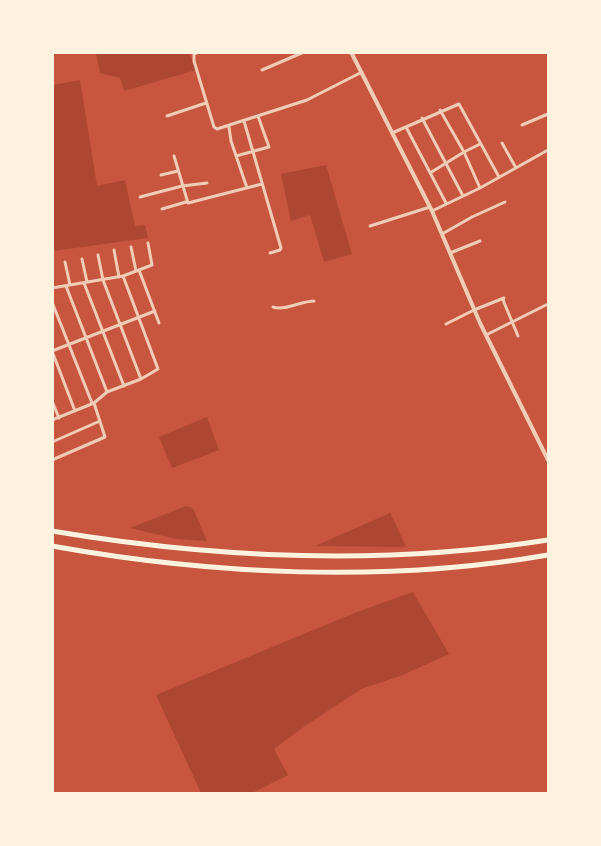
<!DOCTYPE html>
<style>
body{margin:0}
#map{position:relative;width:601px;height:846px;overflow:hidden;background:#c8553d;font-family:"Nunito Sans",sans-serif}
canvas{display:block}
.frame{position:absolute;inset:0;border:54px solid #fff3e0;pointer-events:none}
</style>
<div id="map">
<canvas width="601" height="846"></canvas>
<div class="frame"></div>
</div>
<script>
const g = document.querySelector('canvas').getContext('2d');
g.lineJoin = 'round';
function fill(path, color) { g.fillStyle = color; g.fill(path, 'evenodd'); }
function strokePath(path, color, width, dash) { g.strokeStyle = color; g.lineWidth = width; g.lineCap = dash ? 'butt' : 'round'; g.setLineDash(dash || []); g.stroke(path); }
fill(new Path2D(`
 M 96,53 L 189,53 L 196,70 L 124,91 L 120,78 L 100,73 Z
 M 80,80 L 97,186 L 125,180 L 135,226 L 145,225 L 148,238 L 53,251 L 53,85 Z
 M 326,165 L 352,254 L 324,262 L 310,215 L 291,221 L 281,174 Z
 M 207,417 L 219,450 L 172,468 L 159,437 Z
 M 186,506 L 193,508 L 207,541 L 176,539 L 130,528 Z
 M 390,512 L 406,547 L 315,546 L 390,513 Z
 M 413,592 L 449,654 L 403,675 L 361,689 L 305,726 L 274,749 L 288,775 L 252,793 L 201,793 L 156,695 L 357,612 Z`), '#ae4732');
strokePath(new Path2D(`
 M 199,52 L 194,54 L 194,61 L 214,127 L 217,129 L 307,100 L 362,72
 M 462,52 L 469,52
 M 262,70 L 304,52
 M 440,110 L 464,152 L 480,188
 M 167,116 L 206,103
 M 422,118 L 463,196
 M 244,121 L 281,248 L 280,250 L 270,253
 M 522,125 L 548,114
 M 229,127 L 231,141 L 247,188
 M 406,127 L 446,203
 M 392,133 L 459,104 L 499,177
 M 502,143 L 516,168
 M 174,156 L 188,203 L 262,184
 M 236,156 L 269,147 L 258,116
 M 430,173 L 464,152 L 480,144
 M 161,175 L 178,171
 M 140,197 L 182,186 L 207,183
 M 162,209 L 186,202
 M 432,211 L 480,188 L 548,150
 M 370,226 L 430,207
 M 442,234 L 472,217 L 505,202
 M 131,247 L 136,271
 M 114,250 L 119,277
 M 450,253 L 480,241
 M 98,255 L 103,280 L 141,379
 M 82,259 L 87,282
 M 65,262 L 70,285
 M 139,270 L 159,323
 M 84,283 L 124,386
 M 66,286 L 107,392
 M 52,288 L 123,276 L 152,265 L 148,243
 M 52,302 L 92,403
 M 273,307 C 285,311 301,301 314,301
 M 446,324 L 474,310 L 504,298 L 503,300 L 518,336
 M 486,335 L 548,304
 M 52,401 L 59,418
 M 75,411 L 52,351 L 155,311
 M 52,420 L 94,403 L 107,392 L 141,379 L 158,369 L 123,276
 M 52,442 L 100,421
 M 52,460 L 105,437 L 94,403`), '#f1ccb7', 3);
strokePath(new Path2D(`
 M 351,52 L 432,211 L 480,323 L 548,460`), '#f1ccb7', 4);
strokePath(new Path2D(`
 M 52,531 C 218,559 382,566 548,540
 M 52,546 C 213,575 387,583 548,555`), '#fff3e0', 5);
</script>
